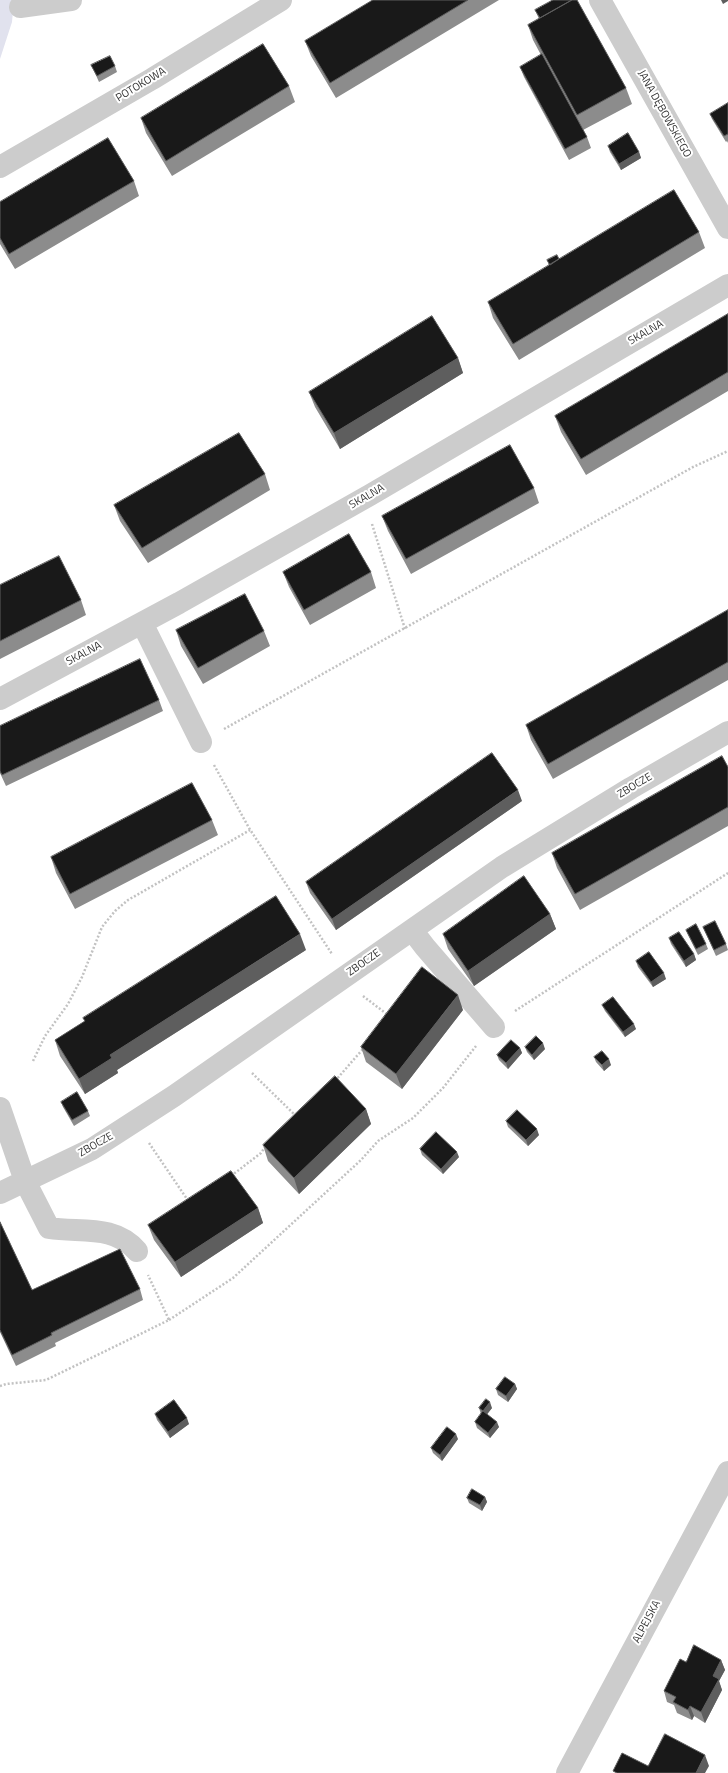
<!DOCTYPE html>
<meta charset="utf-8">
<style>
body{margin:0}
canvas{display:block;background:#fff}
</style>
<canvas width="728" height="1773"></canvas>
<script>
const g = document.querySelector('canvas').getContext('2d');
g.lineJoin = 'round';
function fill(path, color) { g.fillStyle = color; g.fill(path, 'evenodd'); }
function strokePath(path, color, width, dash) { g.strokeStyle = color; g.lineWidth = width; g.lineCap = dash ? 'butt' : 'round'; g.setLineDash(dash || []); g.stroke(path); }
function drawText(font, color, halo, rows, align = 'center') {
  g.font = font + ' "Titillium Web",sans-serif'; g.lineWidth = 4; g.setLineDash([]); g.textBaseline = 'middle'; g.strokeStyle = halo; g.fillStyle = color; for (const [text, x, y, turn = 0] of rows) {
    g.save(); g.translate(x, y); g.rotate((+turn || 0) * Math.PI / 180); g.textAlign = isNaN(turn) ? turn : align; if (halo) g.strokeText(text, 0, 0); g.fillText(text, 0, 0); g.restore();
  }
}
fill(new Path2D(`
 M 0,0 L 14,0 L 12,22 L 0,59 Z`), '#e1e2ee');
strokePath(new Path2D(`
 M 372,524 L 405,629
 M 224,729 L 693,467 L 728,451
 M 214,765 L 249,828 L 332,954
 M 363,996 L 388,1015
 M 515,1011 L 728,873
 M 33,1061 L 45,1036 L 68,1004 L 82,977 L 102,927 L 115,911 L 128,900 L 250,830
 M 252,1073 L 296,1116
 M 335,1081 L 363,1049
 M 149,1143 L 189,1202
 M 231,1176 L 261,1153 L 265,1147
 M 169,1320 L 233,1278 L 361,1160 L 378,1141 L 413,1118 L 443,1088 L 476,1046
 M 0,1386 L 6,1384 L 46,1380 L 169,1320 L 148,1275`), '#c2c2c2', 2.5, [2, 2]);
strokePath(new Path2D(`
 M 600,0 L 728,228
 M 20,7 L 71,0
 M 0,167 L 152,79 L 281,0
 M 142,623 L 201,742
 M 0,699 L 179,603 L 370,495 L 728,285
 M 412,930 L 425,947 L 494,1027
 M 0,1108 L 25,1181 L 49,1228 C 80,1233 114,1224 137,1251
 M 0,1193 L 92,1149 L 174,1096 L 502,867 L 631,788 L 728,732
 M 567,1773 L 728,1472`), '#ccc', 22);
fill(new Path2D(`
 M 373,0 L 499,0 L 336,98 L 311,56 L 305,41 Z
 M 535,10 L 626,88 L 632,104 L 583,130 L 587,137 L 591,148 L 569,160 L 524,77 L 520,67 L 541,55 L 533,40 L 528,25 L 539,19 Z
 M 91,65 L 115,66 L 117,72 L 99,82 L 94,71 Z
 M 289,86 L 295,102 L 172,176 L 146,133 L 141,118 Z
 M 728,103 L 728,143 L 727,141 L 726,142 L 712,119 L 710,114 Z
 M 608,146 L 639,152 L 641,158 L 621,170 L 610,152 Z
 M 134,181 L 139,196 L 15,269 L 0,244 L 0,202 Z
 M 699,232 L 705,248 L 519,360 L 493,318 L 488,302 L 549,266 L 547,260 L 559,259 Z
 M 728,314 L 728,391 L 586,475 L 561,432 L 555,416 Z
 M 458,358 L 463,373 L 340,449 L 315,407 L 309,392 Z
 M 265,474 L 270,490 L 148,563 L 120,521 L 114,505 Z
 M 534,488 L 539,503 L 411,574 L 388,531 L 382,516 Z
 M 283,572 L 371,572 L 376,588 L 310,625 L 289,587 Z
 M 0,585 L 81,600 L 86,615 L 0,659 Z
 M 728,610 L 728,680 L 553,779 L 531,740 L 526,725 Z
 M 176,630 L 264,631 L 270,646 L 203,684 L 181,646 Z
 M 159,700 L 163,711 L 6,786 L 0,773 L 0,726 Z
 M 728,767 L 728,826 L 580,910 L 557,868 L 552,853 Z
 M 522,801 L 336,930 L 310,893 L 306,882 Z
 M 212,820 L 218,835 L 75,909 L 56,873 L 51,857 Z
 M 550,914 L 556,929 L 474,986 L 448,949 L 443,934 Z
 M 703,927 L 726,944 L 728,950 L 716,956 Z
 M 686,930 L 706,944 L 708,949 L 698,955 L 688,935 Z
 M 669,938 L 694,954 L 696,960 L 686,967 L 671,944 Z
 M 306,950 L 117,1070 L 118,1073 L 85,1094 L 60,1056 L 55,1040 L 85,1021 L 83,1018 Z
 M 636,961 L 666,979 L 653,987 L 638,967 Z
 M 602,1005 L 636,1029 L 625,1037 L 605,1011 Z
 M 463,1010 L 402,1089 L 366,1062 L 361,1047 Z
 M 525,1047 L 545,1049 L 534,1060 L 527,1052 Z
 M 520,1048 L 522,1053 L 508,1069 L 499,1060 L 497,1055 Z
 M 594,1057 L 611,1065 L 604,1071 L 596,1062 Z
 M 61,1102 L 88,1111 L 90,1116 L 74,1126 L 63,1107 Z
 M 366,1109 L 371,1124 L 299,1194 L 268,1161 L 263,1145 Z
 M 506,1121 L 539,1135 L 528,1146 L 508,1127 Z
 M 420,1149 L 459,1157 L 443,1174 L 422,1155 Z
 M 258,1208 L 263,1223 L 181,1277 L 154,1240 L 148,1225 Z
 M 0,1222 L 32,1290 L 140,1289 L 143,1300 L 55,1343 L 56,1346 L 16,1366 L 0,1332 Z
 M 515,1384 L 517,1389 L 508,1402 L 498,1395 L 496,1389 Z
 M 479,1408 L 492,1408 L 487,1414 L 499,1427 L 490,1438 L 477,1428 L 475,1422 L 481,1414 Z
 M 155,1414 L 189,1424 L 170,1438 L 157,1420 Z
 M 458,1439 L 442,1461 L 433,1453 L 431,1448 Z
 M 485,1497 L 487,1502 L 482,1511 L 469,1503 L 467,1498 Z
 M 721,1660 L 725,1670 L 719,1681 L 722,1690 L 705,1723 L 694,1716 L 692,1720 L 677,1713 L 674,1705 L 667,1702 L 664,1691 L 686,1662 Z`), '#8c8c8c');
fill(new Path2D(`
 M 721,0 L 728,0 L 728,1 L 723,4 Z
 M 639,152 L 641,158 L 621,170 L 619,164 Z
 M 458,358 L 463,373 L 340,449 L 334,433 Z
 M 518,790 L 522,801 L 336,930 L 332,919 Z
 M 550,914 L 556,929 L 474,986 L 468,971 Z
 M 300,934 L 306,950 L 117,1070 L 118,1073 L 85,1094 L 79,1079 L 110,1055 Z
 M 694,954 L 696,960 L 686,967 L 684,961 Z
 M 664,973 L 666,979 L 653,987 L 651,982 Z
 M 458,995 L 463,1010 L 402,1089 L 396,1074 Z
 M 634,1024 L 636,1029 L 625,1037 L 623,1032 Z
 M 543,1043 L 545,1049 L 534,1060 L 532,1055 Z
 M 520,1048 L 522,1053 L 508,1069 L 506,1063 Z
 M 609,1059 L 611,1065 L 604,1071 L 602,1065 Z
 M 366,1109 L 371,1124 L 299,1194 L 294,1178 Z
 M 537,1129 L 539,1135 L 528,1146 L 526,1140 Z
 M 457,1152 L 459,1157 L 443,1174 L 441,1169 Z
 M 258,1208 L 263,1223 L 181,1277 L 175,1262 Z
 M 515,1384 L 517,1389 L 508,1402 L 506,1396 Z
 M 490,1402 L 492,1408 L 485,1417 L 483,1411 Z
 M 187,1418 L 189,1424 L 170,1438 L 168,1432 Z
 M 497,1422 L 499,1427 L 490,1438 L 488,1433 Z
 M 456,1434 L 458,1439 L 442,1461 L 440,1455 Z
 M 485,1497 L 487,1502 L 482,1511 L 480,1505 Z
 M 721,1660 L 725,1670 L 719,1681 L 722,1690 L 705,1723 L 701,1712 L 713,1676 Z
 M 690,1706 L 694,1716 L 692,1720 L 688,1710 Z
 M 705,1755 L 709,1766 L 705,1773 L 696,1773 Z`), '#5e5e5e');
const building = new Path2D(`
 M 373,0 L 468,0 L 330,83 L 305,41 Z
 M 553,0 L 572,0 L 540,18 L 535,10 Z
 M 572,0 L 577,0 L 626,88 L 577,115 L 528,25 Z
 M 263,44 L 289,86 L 166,161 L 141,118 Z
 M 542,54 L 587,137 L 565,149 L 520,67 Z
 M 110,56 L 115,66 L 97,76 L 91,65 Z
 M 728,103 L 728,134 L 724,136 L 710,114 Z
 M 628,133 L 639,152 L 619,164 L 608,146 Z
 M 108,138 L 134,181 L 9,254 L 0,238 L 0,202 Z
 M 674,190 L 699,232 L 513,344 L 488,302 Z
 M 557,255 L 559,259 L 550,265 L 547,260 Z
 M 728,314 L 728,372 L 581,459 L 555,416 Z
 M 432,316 L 458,358 L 334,433 L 309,392 Z
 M 239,433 L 265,474 L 142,548 L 114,505 Z
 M 510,445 L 534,488 L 406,559 L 382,516 Z
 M 349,534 L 371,572 L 304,610 L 283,572 Z
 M 59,556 L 81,600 L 0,641 L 0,585 Z
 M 245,594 L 264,631 L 198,668 L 176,630 Z
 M 728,610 L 728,662 L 548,764 L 526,725 Z
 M 140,659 L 159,700 L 2,775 L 0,771 L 0,726 Z
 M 492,753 L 518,790 L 332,919 L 306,882 Z
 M 722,756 L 728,767 L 728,807 L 575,894 L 552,853 Z
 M 192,783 L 212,820 L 70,894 L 51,857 Z
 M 524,876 L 550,914 L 468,971 L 443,934 Z
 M 276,896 L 300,934 L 110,1055 L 112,1058 L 79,1079 L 55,1040 L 85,1021 L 83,1018 Z
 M 715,921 L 726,944 L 714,950 L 703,927 Z
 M 696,924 L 706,944 L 696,949 L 686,930 Z
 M 679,932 L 694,954 L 684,961 L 669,938 Z
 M 649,952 L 664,973 L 651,982 L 636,961 Z
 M 422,967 L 458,995 L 396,1074 L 361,1047 Z
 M 613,997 L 634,1024 L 623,1032 L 602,1005 Z
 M 536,1036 L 543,1043 L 532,1055 L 525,1047 Z
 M 511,1040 L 520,1048 L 506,1063 L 497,1055 Z
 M 602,1051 L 609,1059 L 602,1065 L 594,1057 Z
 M 335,1076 L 366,1109 L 294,1178 L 263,1145 Z
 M 77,1092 L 88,1111 L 72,1120 L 61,1102 Z
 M 517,1110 L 537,1129 L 526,1140 L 506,1121 Z
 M 436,1132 L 457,1152 L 441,1169 L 420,1149 Z
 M 231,1171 L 258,1208 L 175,1262 L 148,1225 Z
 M 0,1222 L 32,1290 L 120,1249 L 140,1289 L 51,1333 L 52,1335 L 12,1355 L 0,1330 Z
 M 505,1377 L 515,1384 L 506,1396 L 496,1389 Z
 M 486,1399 L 490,1402 L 483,1411 L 479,1408 Z
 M 174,1400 L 187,1418 L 168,1432 L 155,1414 Z
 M 483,1411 L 497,1422 L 488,1433 L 475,1422 Z
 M 447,1427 L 456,1434 L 440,1455 L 431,1448 Z
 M 472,1489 L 485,1497 L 480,1505 L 467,1498 Z
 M 694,1645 L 721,1660 L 713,1676 L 719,1679 L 701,1712 L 690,1706 L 688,1710 L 673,1702 L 676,1697 L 664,1691 L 680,1659 L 686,1662 Z
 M 665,1734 L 705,1755 L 696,1773 L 617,1773 L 613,1771 L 622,1753 L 648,1766 Z`);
fill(building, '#191919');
strokePath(building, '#5e5e5e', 1);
drawText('11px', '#323232', '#fff', [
 ["POTOKOWA",141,85,-31],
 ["JANA DĘBOWSKIEGO",664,114,61],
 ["SKALNA",646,333,-30],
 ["SKALNA",367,497,-30],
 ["SKALNA",84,654,-28],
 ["ZBOCZE",635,786,-31],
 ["ZBOCZE",364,963,-35],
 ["ZBOCZE",96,1145,-30],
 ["ALPEJSKA",647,1622,-62]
]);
</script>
